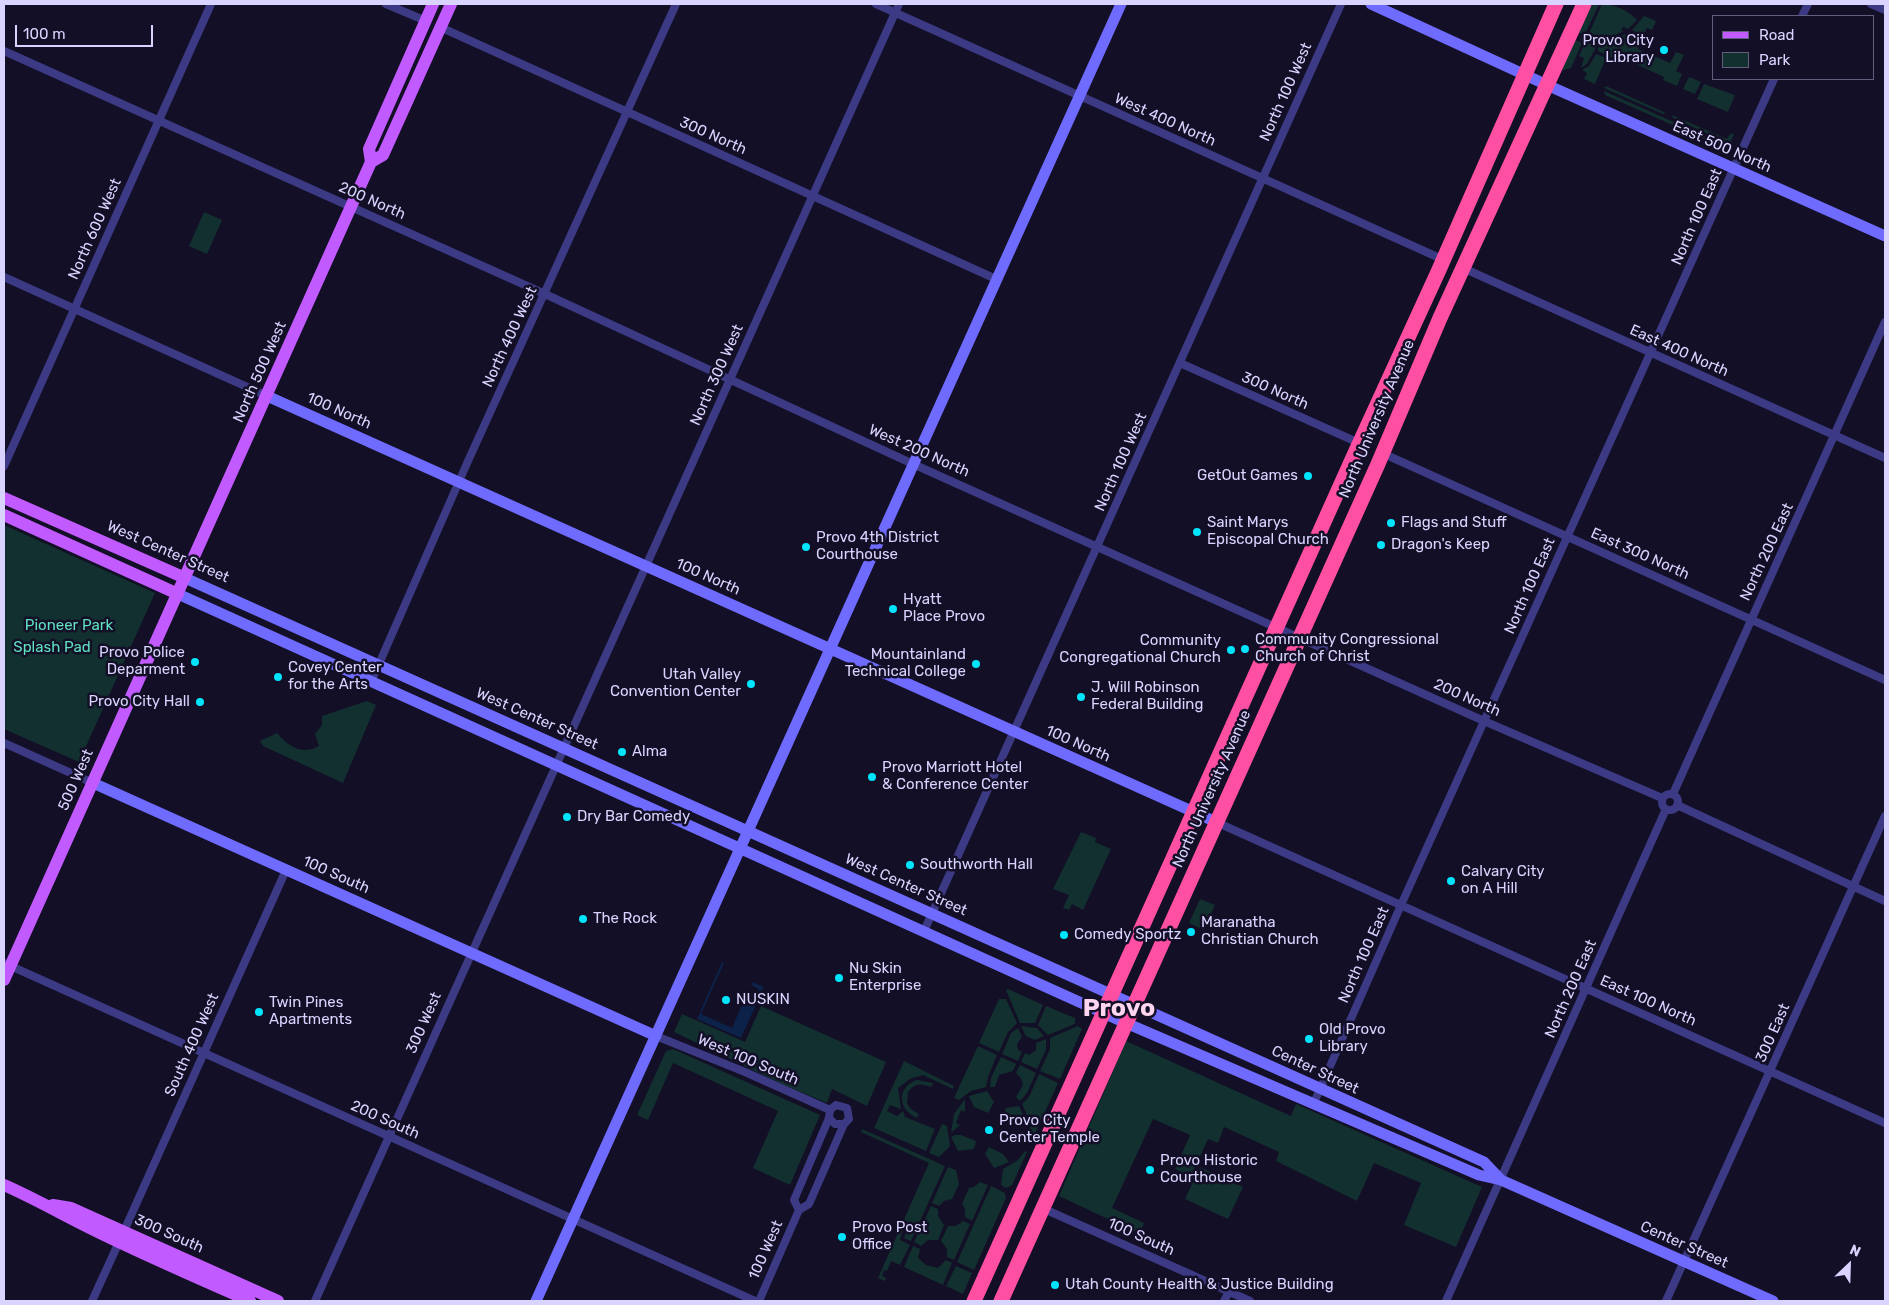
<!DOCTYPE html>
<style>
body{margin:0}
#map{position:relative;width:1889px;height:1305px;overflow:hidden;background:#130f26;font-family:Rubik,sans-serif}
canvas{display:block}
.frame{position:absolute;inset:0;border:5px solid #d9d4ff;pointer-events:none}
.legend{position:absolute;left:1712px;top:15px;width:162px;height:65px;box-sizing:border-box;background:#130f26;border:1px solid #625e7d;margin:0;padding:6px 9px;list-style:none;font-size:15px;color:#d9d4ff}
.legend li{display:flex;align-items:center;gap:10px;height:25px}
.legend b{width:25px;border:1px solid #625e7d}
.north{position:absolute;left:1824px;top:1240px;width:50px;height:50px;-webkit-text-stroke:4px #130f26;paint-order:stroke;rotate:24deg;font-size:14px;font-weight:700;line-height:20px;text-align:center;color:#d9d4ff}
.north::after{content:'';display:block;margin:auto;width:18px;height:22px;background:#d9d4ff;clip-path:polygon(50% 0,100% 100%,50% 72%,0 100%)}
.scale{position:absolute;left:15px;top:25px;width:138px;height:22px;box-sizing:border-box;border:2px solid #d9d4ff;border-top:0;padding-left:6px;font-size:15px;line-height:18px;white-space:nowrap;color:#d9d4ff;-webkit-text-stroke:4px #130f26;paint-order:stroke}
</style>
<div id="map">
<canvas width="1889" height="1305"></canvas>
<div class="frame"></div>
<ul class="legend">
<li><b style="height:6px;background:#c25bff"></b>Road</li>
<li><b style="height:14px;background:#12302f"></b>Park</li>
</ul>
<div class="north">N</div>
<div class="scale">100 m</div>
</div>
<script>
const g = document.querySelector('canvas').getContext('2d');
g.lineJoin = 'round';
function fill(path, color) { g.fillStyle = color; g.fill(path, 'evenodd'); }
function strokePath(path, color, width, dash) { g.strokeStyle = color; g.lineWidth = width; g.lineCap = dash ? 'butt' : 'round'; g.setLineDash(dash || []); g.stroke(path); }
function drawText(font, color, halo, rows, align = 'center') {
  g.font = font + ' Rubik,sans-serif'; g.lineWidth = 5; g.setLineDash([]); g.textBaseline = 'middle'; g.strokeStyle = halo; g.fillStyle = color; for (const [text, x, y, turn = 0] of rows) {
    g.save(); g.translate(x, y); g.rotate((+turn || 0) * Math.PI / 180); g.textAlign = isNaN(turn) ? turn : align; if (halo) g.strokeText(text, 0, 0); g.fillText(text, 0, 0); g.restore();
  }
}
fill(new Path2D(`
 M 1592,4 L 1599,4 L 1582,41 L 1580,40 L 1582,34 L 1578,32 Z
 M 1602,4 C 1615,4 1629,11 1637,20 L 1628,29 L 1623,27 L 1621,30 L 1624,31 L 1599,42 L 1587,64 L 1581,68 L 1584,58 L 1579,56 Z
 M 1644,16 L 1656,21 L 1652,30 L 1647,28 L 1643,36 L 1632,30 Z
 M 1628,33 L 1641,39 L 1638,49 L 1670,63 L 1676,52 L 1684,55 L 1676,71 L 1682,74 L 1677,86 L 1663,80 L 1664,77 L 1621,57 L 1619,61 L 1598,51 L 1598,48 L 1608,41 Z
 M 1575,40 L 1582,43 L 1571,68 L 1564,70 L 1562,69 Z
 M 1596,54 L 1606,58 L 1595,84 L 1584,79 L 1587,73 L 1582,70 L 1589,66 Z
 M 1689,77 L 1701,82 L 1695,94 L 1683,89 Z
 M 1704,84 L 1735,95 L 1728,112 L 1697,99 Z
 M 1606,86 L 1666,113 L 1663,114 L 1604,88 Z
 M 1604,91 L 1723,144 L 1722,147 L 1605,95 Z
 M 1672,115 L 1727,139 L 1730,134 L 1734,134 L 1731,141 L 1726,142 L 1673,118 Z
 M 204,212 L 222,220 L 207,254 L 189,246 Z
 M 4,525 L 155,593 L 79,762 L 4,729 Z
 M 367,701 L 376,705 L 343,783 L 263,746 L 260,741 L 277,733 C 288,746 302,756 319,746 L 315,734 L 322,725 L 322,716 Z
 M 1081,832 L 1096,838 L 1095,842 L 1111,849 L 1083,910 L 1072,904 L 1069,910 L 1063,908 L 1069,895 L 1053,889 Z
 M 1200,899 L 1215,905 L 1204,930 L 1189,923 Z
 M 1008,989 L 1043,1005 L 1035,1023 L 1020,1023 L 1006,990 Z
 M 999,999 L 1006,999 L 1017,1023 L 1008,1032 L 999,1052 L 979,1043 Z
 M 761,1006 L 886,1062 L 867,1106 L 832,1089 L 827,1103 L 784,1085 L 674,1032 L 682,1014 L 745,1042 Z
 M 1046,1006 L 1075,1018 L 1075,1024 L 1048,1035 L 1038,1025 Z
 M 1021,1026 L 1037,1028 L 1044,1036 L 1035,1040 L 1026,1036 Z
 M 1078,1026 L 1082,1029 L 1060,1079 L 1040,1071 L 1050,1049 L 1050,1038 Z
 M 1018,1028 L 1022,1037 L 1017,1044 L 1018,1050 L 1022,1052 L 1018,1061 L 1002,1054 L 1011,1033 Z
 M 1046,1039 L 1046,1050 L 1037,1069 L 1021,1062 L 1025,1053 L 1029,1055 L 1036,1050 L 1036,1043 Z
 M 1126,1041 L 1291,1116 L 1296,1104 L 1482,1187 L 1456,1247 L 1404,1225 L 1421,1183 L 1374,1163 L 1357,1201 L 1276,1161 L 1279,1152 L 1224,1127 L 1218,1143 L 1208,1139 L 1191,1176 L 1175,1169 L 1190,1135 L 1153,1119 L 1112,1208 L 1144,1223 L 1140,1234 L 1059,1196 Z
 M 978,1046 L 997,1055 L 988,1077 L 986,1087 L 971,1091 L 959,1100 L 954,1098 Z
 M 673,1049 L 820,1115 L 790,1185 L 753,1168 L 778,1111 L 673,1063 L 648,1120 L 637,1115 L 666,1051 Z
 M 1001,1057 L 1016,1064 L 1013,1071 L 999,1075 L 995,1087 L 990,1087 L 991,1078 Z
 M 904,1061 L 954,1086 L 953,1089 L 923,1075 L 910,1079 L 898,1088 L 901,1109 L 890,1105 L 887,1111 L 897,1116 L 903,1111 L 905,1117 L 935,1129 L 926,1151 L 874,1128 Z
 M 1020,1065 L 1036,1073 L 1027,1093 L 1020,1101 L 1016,1097 L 1023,1085 L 1021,1078 L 1016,1073 Z
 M 1039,1074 L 1058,1083 L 1031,1143 L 1029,1142 L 1031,1124 L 1022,1104 L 1029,1097 Z
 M 917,1080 L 933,1083 L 931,1087 C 921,1083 915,1083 908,1092 L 907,1104 L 912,1110 L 919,1114 L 917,1118 C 898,1110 896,1087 917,1080 Z
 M 987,1091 L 994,1102 L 988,1113 L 974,1107 L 969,1096 Z
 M 965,1099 L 965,1112 L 961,1110 L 956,1123 L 960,1125 L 951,1133 L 954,1114 Z
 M 1019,1106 L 1027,1123 L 1016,1125 L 1002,1119 L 1006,1108 Z
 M 942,1124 L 947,1126 L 950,1146 L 939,1157 L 929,1153 Z
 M 862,1129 L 945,1166 L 911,1241 L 904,1238 L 909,1226 L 905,1223 L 900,1240 L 910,1245 L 900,1265 L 891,1261 L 887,1271 L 884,1270 L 882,1276 L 886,1278 L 885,1281 L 878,1278 L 929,1163 L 861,1132 Z
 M 955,1135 L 961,1135 L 976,1141 L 974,1149 L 958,1151 L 951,1137 Z
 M 989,1147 L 1003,1154 L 1009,1162 L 994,1168 L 985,1154 Z
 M 1025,1151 L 1027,1152 L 1012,1185 L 1006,1188 L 1001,1185 L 1003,1169 L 1018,1160 Z
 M 948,1167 L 956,1170 L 959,1184 L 952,1199 L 944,1201 L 939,1206 L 932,1203 Z
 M 1200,1167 L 1243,1187 L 1228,1219 L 1185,1199 Z
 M 980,1182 L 988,1185 L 972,1221 L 965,1217 L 965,1209 L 962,1204 L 969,1188 L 974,1187 Z
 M 991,1186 L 1005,1193 L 1006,1198 L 974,1270 L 957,1262 Z
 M 931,1206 L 938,1209 L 938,1216 L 944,1225 L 938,1240 L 928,1240 L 921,1246 L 914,1242 Z
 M 963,1221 L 970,1224 L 954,1260 L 947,1257 L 947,1249 L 941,1241 L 948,1226 L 956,1226 Z
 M 913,1246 L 920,1249 L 918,1258 L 926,1265 L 938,1268 L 946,1260 L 952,1263 L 943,1285 L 904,1267 Z
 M 956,1266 L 972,1273 L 963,1294 L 946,1286 Z`), '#12302f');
fill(new Path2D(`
 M 722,962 L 724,963 L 701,1014 L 732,1028 L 746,996 L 755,999 L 759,989 L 751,985 L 752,982 L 764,987 L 741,1038 L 697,1019 Z`), '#0c2248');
strokePath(new Path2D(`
 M 386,4 L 426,21
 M 876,4 L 1444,260
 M 1871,4 L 1885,10
 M 1802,16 L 1808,4
 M 440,27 L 996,279
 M 4,51 L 545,294 L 913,464 L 1484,721 L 1662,798
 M 1463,268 L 1885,458
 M 4,277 L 267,396
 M 1180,363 L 1359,443
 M 1382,453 L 1885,680
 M 4,466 L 211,4
 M 371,682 L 468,461 L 676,4
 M 4,743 L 93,783
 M1662 802a8 8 0 1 1 16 0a8 8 0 1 1-16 0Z
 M 1673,794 L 1885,322
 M 1677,805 L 1885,901
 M 1216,822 L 1885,1123
 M 924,931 L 1341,4
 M 4,963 L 755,1301
 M 656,1036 L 745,1072 L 830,1110
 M 1313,1105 L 1401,905 L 1774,79
 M 1042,1208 L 1250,1301
 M 799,1210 L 809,1204 L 844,1124 L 849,1119 L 847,1108 L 836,1105 L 830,1110 L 829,1118 L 835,1124 L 844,1124
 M 799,1210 L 794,1200 L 829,1118
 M 124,1231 L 286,870
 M 92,1301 L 119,1242
 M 315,1301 L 899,4
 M 759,1301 L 799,1210
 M 1224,1301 L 1229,1292
 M 1446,1301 L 1666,809
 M 1666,1301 L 1885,816`), '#3d3a85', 8);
strokePath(new Path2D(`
 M 1371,4 L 1547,85 L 1885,236
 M 267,396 L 1216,822
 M 185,578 L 1484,1162 L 1501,1180
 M 178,594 L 1119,1020 L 1479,1175 L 1501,1180 L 1773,1301
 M 93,783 L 656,1036
 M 536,1301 L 1121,4`), '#6f6bff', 11);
strokePath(new Path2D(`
 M 371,162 L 369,149 L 433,4
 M 4,498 L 185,578
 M 4,515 L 178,594
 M 4,980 L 371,162 L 383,155 L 451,4
 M 4,1185 C 36,1199 65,1216 96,1231 C 147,1256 198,1278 250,1301
 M 53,1205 L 71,1208 L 278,1301`), '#c25bff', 12);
strokePath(new Path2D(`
 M 974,1301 L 1355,453 L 1438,272 L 1556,4
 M 1001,1301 L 1378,464 L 1440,318 L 1584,4`), '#ff4fa3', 15);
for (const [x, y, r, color] of [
 [1664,50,5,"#00e5ff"],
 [1308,476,5,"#00e5ff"],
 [1391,523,5,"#00e5ff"],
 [1197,532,5,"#00e5ff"],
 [1381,545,5,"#00e5ff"],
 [806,547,5,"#00e5ff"],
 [893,609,5,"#00e5ff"],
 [1245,649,5,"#00e5ff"],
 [1231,650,5,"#00e5ff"],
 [195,662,5,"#00e5ff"],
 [976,664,5,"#00e5ff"],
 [278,677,5,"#00e5ff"],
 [751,684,5,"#00e5ff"],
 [1081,697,5,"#00e5ff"],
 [200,702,5,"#00e5ff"],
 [622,752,5,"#00e5ff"],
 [872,777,5,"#00e5ff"],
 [567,817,5,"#00e5ff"],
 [910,865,5,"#00e5ff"],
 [1451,881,5,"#00e5ff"],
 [583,919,5,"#00e5ff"],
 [1191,932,5,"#00e5ff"],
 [1064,935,5,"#00e5ff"],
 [839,978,5,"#00e5ff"],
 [726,1000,5,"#00e5ff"],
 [259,1012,5,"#00e5ff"],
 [1309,1039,5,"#00e5ff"],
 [989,1130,5,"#00e5ff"],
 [1150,1170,5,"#00e5ff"],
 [842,1237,5,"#00e5ff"],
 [1055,1285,5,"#00e5ff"]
]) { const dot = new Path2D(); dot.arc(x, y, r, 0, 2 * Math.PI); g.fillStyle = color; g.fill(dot); strokePath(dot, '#130f26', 2); }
drawText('15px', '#d9d4ff', '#130f26', [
 ["Provo City",1654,41,"right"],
 ["Library",1654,58,"right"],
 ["GetOut Games",1298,476,"right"],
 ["Saint Marys",1207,523],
 ["Episcopal Church",1207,540],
 ["Flags and Stuff",1401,523],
 ["Provo 4th District",816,538],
 ["Courthouse",816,555],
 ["Dragon's Keep",1391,545],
 ["Hyatt",903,600],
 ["Place Provo",903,617],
 ["Community Congressional",1255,640],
 ["Church of Christ",1255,657],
 ["Community",1221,641,"right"],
 ["Congregational Church",1221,658,"right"],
 ["Provo Police",185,653,"right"],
 ["Deparment",185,670,"right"],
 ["Mountainland",966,655,"right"],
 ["Technical College",966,672,"right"],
 ["Covey Center",288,668],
 ["for the Arts",288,685],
 ["Utah Valley",741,675,"right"],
 ["Convention Center",741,692,"right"],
 ["J. Will Robinson",1091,688],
 ["Federal Building",1091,705],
 ["Provo City Hall",190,702,"right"],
 ["Alma",632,752],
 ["Provo Marriott Hotel",882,768],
 ["& Conference Center",882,785],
 ["Dry Bar Comedy",577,817],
 ["Southworth Hall",920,865],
 ["Calvary City",1461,872],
 ["on A Hill",1461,889],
 ["The Rock",593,919],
 ["Maranatha",1201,923],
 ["Christian Church",1201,940],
 ["Comedy Sportz",1074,935],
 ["Nu Skin",849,969],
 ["Enterprise",849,986],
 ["NUSKIN",736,1000],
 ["Twin Pines",269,1003],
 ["Apartments",269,1020],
 ["Old Provo",1319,1030],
 ["Library",1319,1047],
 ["Provo City",999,1121],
 ["Center Temple",999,1138],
 ["Provo Historic",1160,1161],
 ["Courthouse",1160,1178],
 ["Provo Post",852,1228],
 ["Office",852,1245],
 ["Utah County Health & Justice Building",1065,1285]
], 'left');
drawText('15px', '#d9d4ff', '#130f26', [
 ["North 100 West",1286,92,-66],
 ["West 400 North",1165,120,24],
 ["300 North",713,136,24],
 ["East 500 North",1722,147,24],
 ["200 North",372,201,24],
 ["North 100 East",1697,217,-66],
 ["North 600 West",95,229,-66],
 ["North 400 West",510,337,-65],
 ["East 400 North",1679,351,24],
 ["North 500 West",260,372,-66],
 ["North 300 West",717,375,-66],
 ["300 North",1275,391,24],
 ["100 North",339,411,24],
 ["North University Avenue",1377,419,-67],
 ["West 200 North",919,451,24],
 ["North 100 West",1121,462,-66],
 ["West Center Street",168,552,24],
 ["North 200 East",1767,552,-65],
 ["East 300 North",1640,554,24],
 ["100 North",708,577,24],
 ["North 100 East",1530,586,-66],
 ["200 North",1467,698,24],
 ["West Center Street",537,719,24],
 ["100 North",1078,744,24],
 ["500 West",76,780,-66],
 ["North University Avenue",1212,789,-66],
 ["100 South",336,875,24],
 ["West Center Street",906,885,24],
 ["North 100 East",1364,955,-66],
 ["North 200 East",1571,989,-66],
 ["East 100 North",1648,1001,24],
 ["300 West",424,1023,-66],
 ["300 East",1773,1033,-66],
 ["South 400 West",192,1045,-66],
 ["West 100 South",748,1060,23],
 ["Center Street",1315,1070,25],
 ["200 South",385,1120,24],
 ["300 South",169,1234,24],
 ["100 South",1141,1237,24],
 ["Center Street",1684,1245,24],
 ["100 West",766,1250,-66]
]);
drawText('15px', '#5fe0c0', '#130f26', [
 ["Pioneer Park",69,626],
 ["Splash Pad",52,648]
]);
drawText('bold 25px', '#ffd6f0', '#130f26', [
 ["Provo",1119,1009]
]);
</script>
